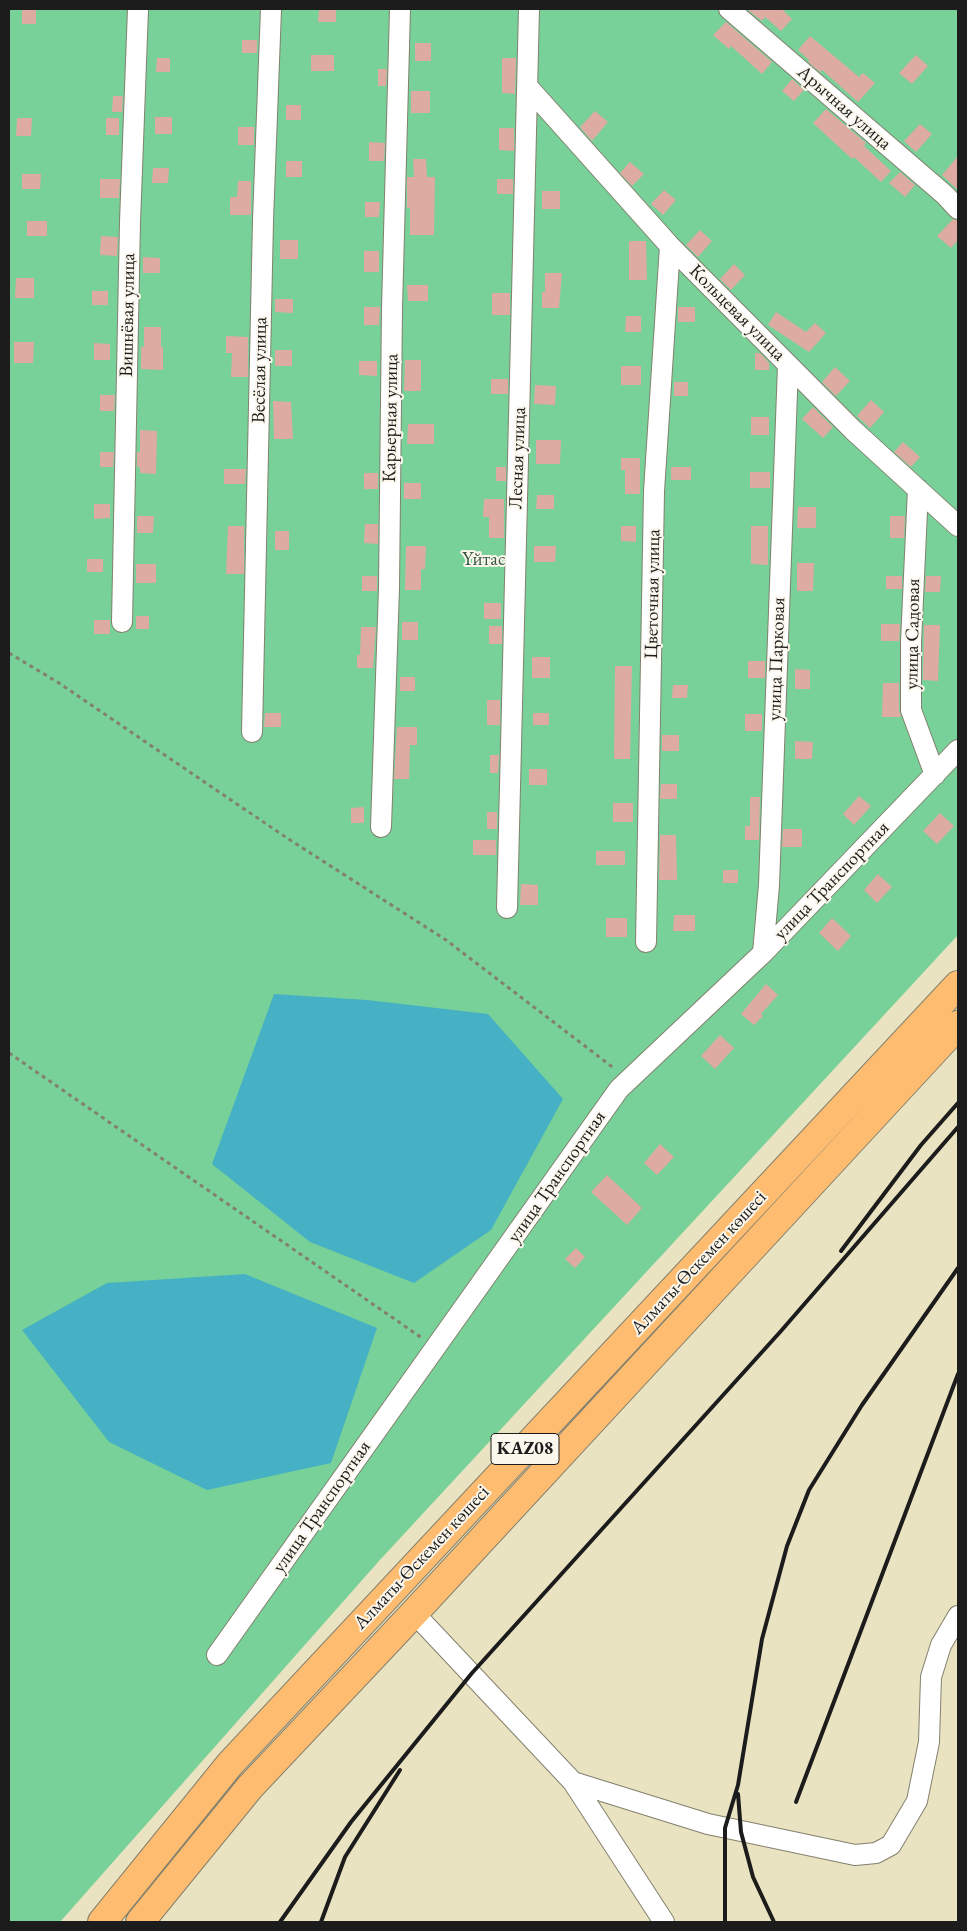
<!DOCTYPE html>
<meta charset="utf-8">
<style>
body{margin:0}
#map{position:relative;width:967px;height:1931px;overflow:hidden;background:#eae3c1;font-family:"EB Garamond",serif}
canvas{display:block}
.frame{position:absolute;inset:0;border:10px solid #1c1c1c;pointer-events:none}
</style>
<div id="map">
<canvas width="967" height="1931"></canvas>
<div class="frame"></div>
</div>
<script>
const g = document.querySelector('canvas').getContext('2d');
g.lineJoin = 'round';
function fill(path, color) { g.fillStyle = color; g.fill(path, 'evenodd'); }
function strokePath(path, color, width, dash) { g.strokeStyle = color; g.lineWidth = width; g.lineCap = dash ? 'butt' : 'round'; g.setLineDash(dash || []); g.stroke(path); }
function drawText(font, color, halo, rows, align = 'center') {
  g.font = font + ' "EB Garamond",serif'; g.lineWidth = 4; g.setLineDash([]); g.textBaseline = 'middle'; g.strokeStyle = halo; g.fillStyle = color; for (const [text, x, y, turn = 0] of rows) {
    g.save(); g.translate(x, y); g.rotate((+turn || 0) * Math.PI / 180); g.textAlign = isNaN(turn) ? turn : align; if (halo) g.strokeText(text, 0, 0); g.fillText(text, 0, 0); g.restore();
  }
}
fill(new Path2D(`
 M 9,9 L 958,9 L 958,935 L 379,1561 L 60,1922 L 9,1922 Z`), '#77d198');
fill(new Path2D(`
 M 274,994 L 367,1000 L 488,1014 L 563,1099 L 491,1230 L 414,1283 L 310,1242 L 212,1164 Z
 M 245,1274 L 377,1328 L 331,1463 L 207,1490 L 109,1442 L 22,1330 L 107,1283 Z`), '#46b1c4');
fill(new Path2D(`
 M 22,9 L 36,9 L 36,24 L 22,24 Z
 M 319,9 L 336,9 L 336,22 L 318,22 Z
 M 751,9 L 782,9 L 792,19 L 781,31 L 765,17 L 762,21 L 749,11 Z
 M 726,22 L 772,62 L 762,74 L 731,46 L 729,49 L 713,35 Z
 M 810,36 L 859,77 L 863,73 L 875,83 L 858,102 L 822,70 L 820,72 L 808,62 L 809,60 L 798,50 Z
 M 242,40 L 257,40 L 257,53 L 242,53 Z
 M 415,43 L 431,43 L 431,61 L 415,61 Z
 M 311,55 L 334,55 L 334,71 L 311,71 Z
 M 916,55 L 928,66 L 912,84 L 899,73 Z
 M 157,58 L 170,58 L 170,72 L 156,72 Z
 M 502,58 L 516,58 L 515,94 L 502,93 Z
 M 378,69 L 387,69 L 386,86 L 378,86 Z
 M 792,79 L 804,90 L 794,101 L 782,91 Z
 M 411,91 L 430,91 L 430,113 L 411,113 Z
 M 113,96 L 123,96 L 122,112 L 112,112 Z
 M 286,105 L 301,105 L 301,120 L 286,120 Z
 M 826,109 L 866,143 L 864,146 L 891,171 L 881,182 L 854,157 L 852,159 L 813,123 Z
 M 595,111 L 608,122 L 592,141 L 580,127 Z
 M 155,117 L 172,117 L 172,134 L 155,134 Z
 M 17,118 L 32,118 L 31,136 L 16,136 Z
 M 106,118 L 119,118 L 119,135 L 106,135 Z
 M 920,124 L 932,134 L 916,152 L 904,141 Z
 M 238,127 L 254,127 L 254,145 L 238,145 Z
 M 499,128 L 514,128 L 514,151 L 499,150 Z
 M 369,142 L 385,143 L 384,161 L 369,161 Z
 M 958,156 L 958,190 L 942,175 Z
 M 413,159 L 426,159 L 427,177 L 435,177 L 434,235 L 410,235 L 410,208 L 407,208 L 407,177 L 414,177 Z
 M 286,161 L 302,161 L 302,177 L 286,177 Z
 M 630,162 L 644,174 L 632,186 L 620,173 Z
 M 153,168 L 169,168 L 168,183 L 152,183 Z
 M 900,172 L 915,185 L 905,197 L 889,183 Z
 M 22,174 L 41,174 L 40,189 L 22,189 Z
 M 100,179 L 120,179 L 119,198 L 100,198 Z
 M 497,179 L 513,179 L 513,194 L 497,194 Z
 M 238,181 L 251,181 L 251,215 L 230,215 L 230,197 L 237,197 Z
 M 664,190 L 676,200 L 663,215 L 651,204 Z
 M 542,191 L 560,191 L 560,209 L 542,209 Z
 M 365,202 L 380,202 L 379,217 L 365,217 Z
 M 953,219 L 958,221 L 958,240 L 951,248 L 937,236 Z
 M 27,221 L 47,221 L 47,236 L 27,236 Z
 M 700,230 L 712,241 L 698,257 L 686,245 Z
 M 101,236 L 118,237 L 117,256 L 100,255 Z
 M 280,240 L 298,240 L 298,259 L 280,259 Z
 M 629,241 L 646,241 L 647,280 L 629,280 Z
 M 364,251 L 379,251 L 379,272 L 364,272 Z
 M 143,257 L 160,258 L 160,273 L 143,273 Z
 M 734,264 L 745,275 L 731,290 L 720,279 Z
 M 545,273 L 562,273 L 559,308 L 542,308 L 542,292 L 545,292 Z
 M 16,278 L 34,278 L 34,298 L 15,298 Z
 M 407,285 L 428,285 L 428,301 L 408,301 Z
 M 92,291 L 108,291 L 108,305 L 92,305 Z
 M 492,293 L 510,293 L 510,315 L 492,315 Z
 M 275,299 L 293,299 L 293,313 L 275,312 Z
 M 364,307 L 380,307 L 379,325 L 364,325 Z
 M 678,307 L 695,307 L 695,322 L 678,322 Z
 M 776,312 L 806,332 L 815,323 L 826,333 L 809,352 L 768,325 Z
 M 626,316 L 641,316 L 641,332 L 625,332 Z
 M 144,327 L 161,327 L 161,347 L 163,347 L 163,370 L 141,369 L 141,347 L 144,347 Z
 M 226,336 L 248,337 L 248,377 L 231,377 L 232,353 L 226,353 Z
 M 14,342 L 34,342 L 33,363 L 14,363 Z
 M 94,343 L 110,344 L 110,360 L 94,360 Z
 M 275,350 L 292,350 L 292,366 L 275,366 Z
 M 755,353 L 760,353 L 769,363 L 769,370 L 755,370 Z
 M 405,360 L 421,360 L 421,391 L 404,391 Z
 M 359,361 L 377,361 L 377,376 L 359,375 Z
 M 621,366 L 641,366 L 641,385 L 621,385 Z
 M 835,367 L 850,381 L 836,396 L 822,382 Z
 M 491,379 L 508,379 L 508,394 L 491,394 Z
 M 674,382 L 688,382 L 688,396 L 674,396 Z
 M 535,385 L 556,386 L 555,405 L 534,404 Z
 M 100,395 L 115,395 L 114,411 L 100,411 Z
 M 871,400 L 884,412 L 870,428 L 857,416 Z
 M 273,401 L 291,402 L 293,439 L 274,439 Z
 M 813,407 L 833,427 L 823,438 L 802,419 Z
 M 751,417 L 769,417 L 769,435 L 751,435 Z
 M 408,424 L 434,424 L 434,444 L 407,444 Z
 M 140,430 L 157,431 L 156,474 L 140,473 L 140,467 L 137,467 L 137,452 L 140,452 Z
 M 536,440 L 561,440 L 560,464 L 536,464 Z
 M 903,442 L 920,457 L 911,467 L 894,452 Z
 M 100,452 L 114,452 L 113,467 L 100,467 Z
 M 621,458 L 640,458 L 640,494 L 625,494 L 625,470 L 621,470 Z
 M 496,467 L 506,467 L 506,481 L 496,481 Z
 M 671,467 L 691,467 L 691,480 L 671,480 Z
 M 224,469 L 246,469 L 245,484 L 224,484 Z
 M 750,472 L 770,472 L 770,488 L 750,488 Z
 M 364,473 L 378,473 L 378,489 L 364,489 Z
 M 404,483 L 421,483 L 421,499 L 404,499 Z
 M 537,495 L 554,495 L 554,509 L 536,509 Z
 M 484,499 L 504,499 L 504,538 L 489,538 L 489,517 L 483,517 Z
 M 94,504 L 110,504 L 110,518 L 94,519 Z
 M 798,507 L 816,507 L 816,528 L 797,528 Z
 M 137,516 L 154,516 L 153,533 L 137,533 Z
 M 890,516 L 905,516 L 904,538 L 890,538 Z
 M 365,524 L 378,524 L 378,544 L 364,543 Z
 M 228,526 L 244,526 L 244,574 L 226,574 Z
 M 621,526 L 636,526 L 636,542 L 621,541 Z
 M 751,526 L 768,526 L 768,565 L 751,564 Z
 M 275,531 L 289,531 L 289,550 L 275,550 Z
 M 406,546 L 426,546 L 425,569 L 421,569 L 421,590 L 405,590 Z
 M 534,546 L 556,546 L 555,562 L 534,562 Z
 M 87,559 L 103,559 L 103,572 L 87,572 Z
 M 797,563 L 814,563 L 813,591 L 797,591 Z
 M 136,564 L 156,564 L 156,583 L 136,583 Z
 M 362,576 L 377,576 L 377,591 L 362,591 Z
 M 886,576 L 902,576 L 902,589 L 886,589 Z
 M 926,576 L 941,576 L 940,592 L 925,592 Z
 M 484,603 L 501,603 L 501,619 L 484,619 Z
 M 136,616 L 149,616 L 149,629 L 136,629 Z
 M 94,620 L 110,620 L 110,634 L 94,634 Z
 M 402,622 L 418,622 L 418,640 L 402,640 Z
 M 881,624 L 900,624 L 899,641 L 881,641 Z
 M 924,625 L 940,625 L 938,681 L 923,680 Z
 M 489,626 L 502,626 L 502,644 L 489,644 Z
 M 361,627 L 376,627 L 373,668 L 357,668 L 357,655 L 360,655 Z
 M 532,657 L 550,657 L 550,678 L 532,678 Z
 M 748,661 L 765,661 L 765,678 L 748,678 Z
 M 615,666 L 632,666 L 630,759 L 614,759 Z
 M 795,669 L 810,670 L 810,689 L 795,689 Z
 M 400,677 L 415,677 L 415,691 L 400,691 Z
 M 883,683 L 899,683 L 899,710 L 901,717 L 882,717 Z
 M 673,685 L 688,685 L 687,698 L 672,698 Z
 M 487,700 L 500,700 L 500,725 L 487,725 Z
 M 265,713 L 281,713 L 281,727 L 264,727 Z
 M 533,713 L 549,713 L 549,725 L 533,725 Z
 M 745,714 L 762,714 L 762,731 L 745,731 Z
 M 397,727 L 417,727 L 417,745 L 410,745 L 409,779 L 394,779 Z
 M 662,735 L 679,735 L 679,751 L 662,751 Z
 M 795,741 L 813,742 L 812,759 L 795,759 Z
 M 490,755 L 499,755 L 498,773 L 490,773 Z
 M 529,769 L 547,769 L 547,785 L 529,785 Z
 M 661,784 L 677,784 L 677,799 L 660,799 Z
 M 859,796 L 871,806 L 854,825 L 843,814 Z
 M 750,797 L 760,797 L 759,840 L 745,840 L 745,826 L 750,826 Z
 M 613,803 L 633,803 L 633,822 L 613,822 Z
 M 364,807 L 364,823 L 351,823 L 351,808 Z
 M 487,812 L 497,812 L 497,829 L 487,829 Z
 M 940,813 L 954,826 L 937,844 L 923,831 Z
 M 783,829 L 802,829 L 802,847 L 782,847 Z
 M 660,835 L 676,835 L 677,880 L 659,880 Z
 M 473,840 L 496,840 L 496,855 L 473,855 Z
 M 596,851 L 625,851 L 625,865 L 596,865 Z
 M 723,870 L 738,870 L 738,883 L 723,883 Z
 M 878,874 L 892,887 L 877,903 L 864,890 Z
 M 521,884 L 538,885 L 538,905 L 520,905 Z
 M 674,915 L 695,915 L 695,931 L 673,931 Z
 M 606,918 L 627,918 L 627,937 L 606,937 Z
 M 832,918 L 851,936 L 838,951 L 819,933 Z
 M 766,984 L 778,995 L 761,1014 L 763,1016 L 754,1025 L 741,1014 Z
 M 720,1035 L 734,1048 L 715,1069 L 701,1056 Z
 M 660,1144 L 674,1157 L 657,1175 L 644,1163 Z
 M 607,1175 L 642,1208 L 627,1225 L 591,1192 Z
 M 576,1248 L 585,1257 L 575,1268 L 565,1259 Z`), '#deaba3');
const minor = new Path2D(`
 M 729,9 L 945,195 L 958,209
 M 528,87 L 670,246 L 853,430 L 958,526
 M 918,489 L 911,642 L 911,710 L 935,775
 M 122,622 L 130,222 L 138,9
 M 252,732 L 263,220 L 271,9
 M 381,827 L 389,588 L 392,308 L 400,9
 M 507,908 L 529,9
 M 646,942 L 654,491 L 670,246
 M 763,953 L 769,885 L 788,365
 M 414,1613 L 573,1782 L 708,1824 L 855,1855 L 876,1853 L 891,1845 L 917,1801 L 929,1742 L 931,1677 L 941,1645 L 958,1616
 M 217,1655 L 619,1089 L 763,953 L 958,750
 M 573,1782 L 664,1922`);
const highway = new Path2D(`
 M 102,1922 L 230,1764 L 958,985
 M 140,1922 L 250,1787 L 414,1613 L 958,1025`);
strokePath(minor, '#83806e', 22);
strokePath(highway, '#83806e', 30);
strokePath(new Path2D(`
 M 9,653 L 59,683 L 287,838 L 446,940 L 615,1069
 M 9,1053 L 422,1338`), '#83806e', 3, [4, 4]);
strokePath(minor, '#fff', 20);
strokePath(highway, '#fdbc70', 28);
strokePath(new Path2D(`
 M 841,1251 L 921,1145 L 958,1103
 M 738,1794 L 741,1832 L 753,1877 L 774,1922
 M 796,1802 L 958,1374
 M 280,1922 L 351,1822 L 472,1673 L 781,1331 L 958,1127
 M 321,1922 L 345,1857 L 400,1770
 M 725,1922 L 725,1828 L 738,1785 L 762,1639 L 787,1546 L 809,1490 L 862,1405 L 958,1268`), '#1c1c1c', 4);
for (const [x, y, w] of [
 [525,1449,68]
]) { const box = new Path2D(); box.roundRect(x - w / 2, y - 15.5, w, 31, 4); g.fillStyle = '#fbf7ec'; g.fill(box); strokePath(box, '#1c1c1c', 1); }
drawText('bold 18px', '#1c1c1c', null, [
 ["KAZ08",525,1449]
]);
drawText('19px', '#1c1c1c', '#fbf7ec', [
 ["Арычная улица",844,108,41],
 ["Кольцевая улица",737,313,45],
 ["Вишнёвая улица",128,315,-89],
 ["Весёлая улица",260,370,-89],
 ["Карьерная улица",391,418,-89],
 ["Лесная улица",518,458,-88],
 ["Цветочная улица",653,594,-89],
 ["улица Садовая",913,634,-89],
 ["улица Парковая",777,659,-88],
 ["улица Транспортная",832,881,-46],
 ["улица Транспортная",557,1177,-55],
 ["Алматы-Өскемен көшесі",699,1263,-47],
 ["улица Транспортная",322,1507,-55],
 ["Алматы-Өскемен көшесі",422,1558,-47]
]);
drawText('19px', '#3c5b47', '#fbf7ec', [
 ["Үйтас",484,560]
]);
</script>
